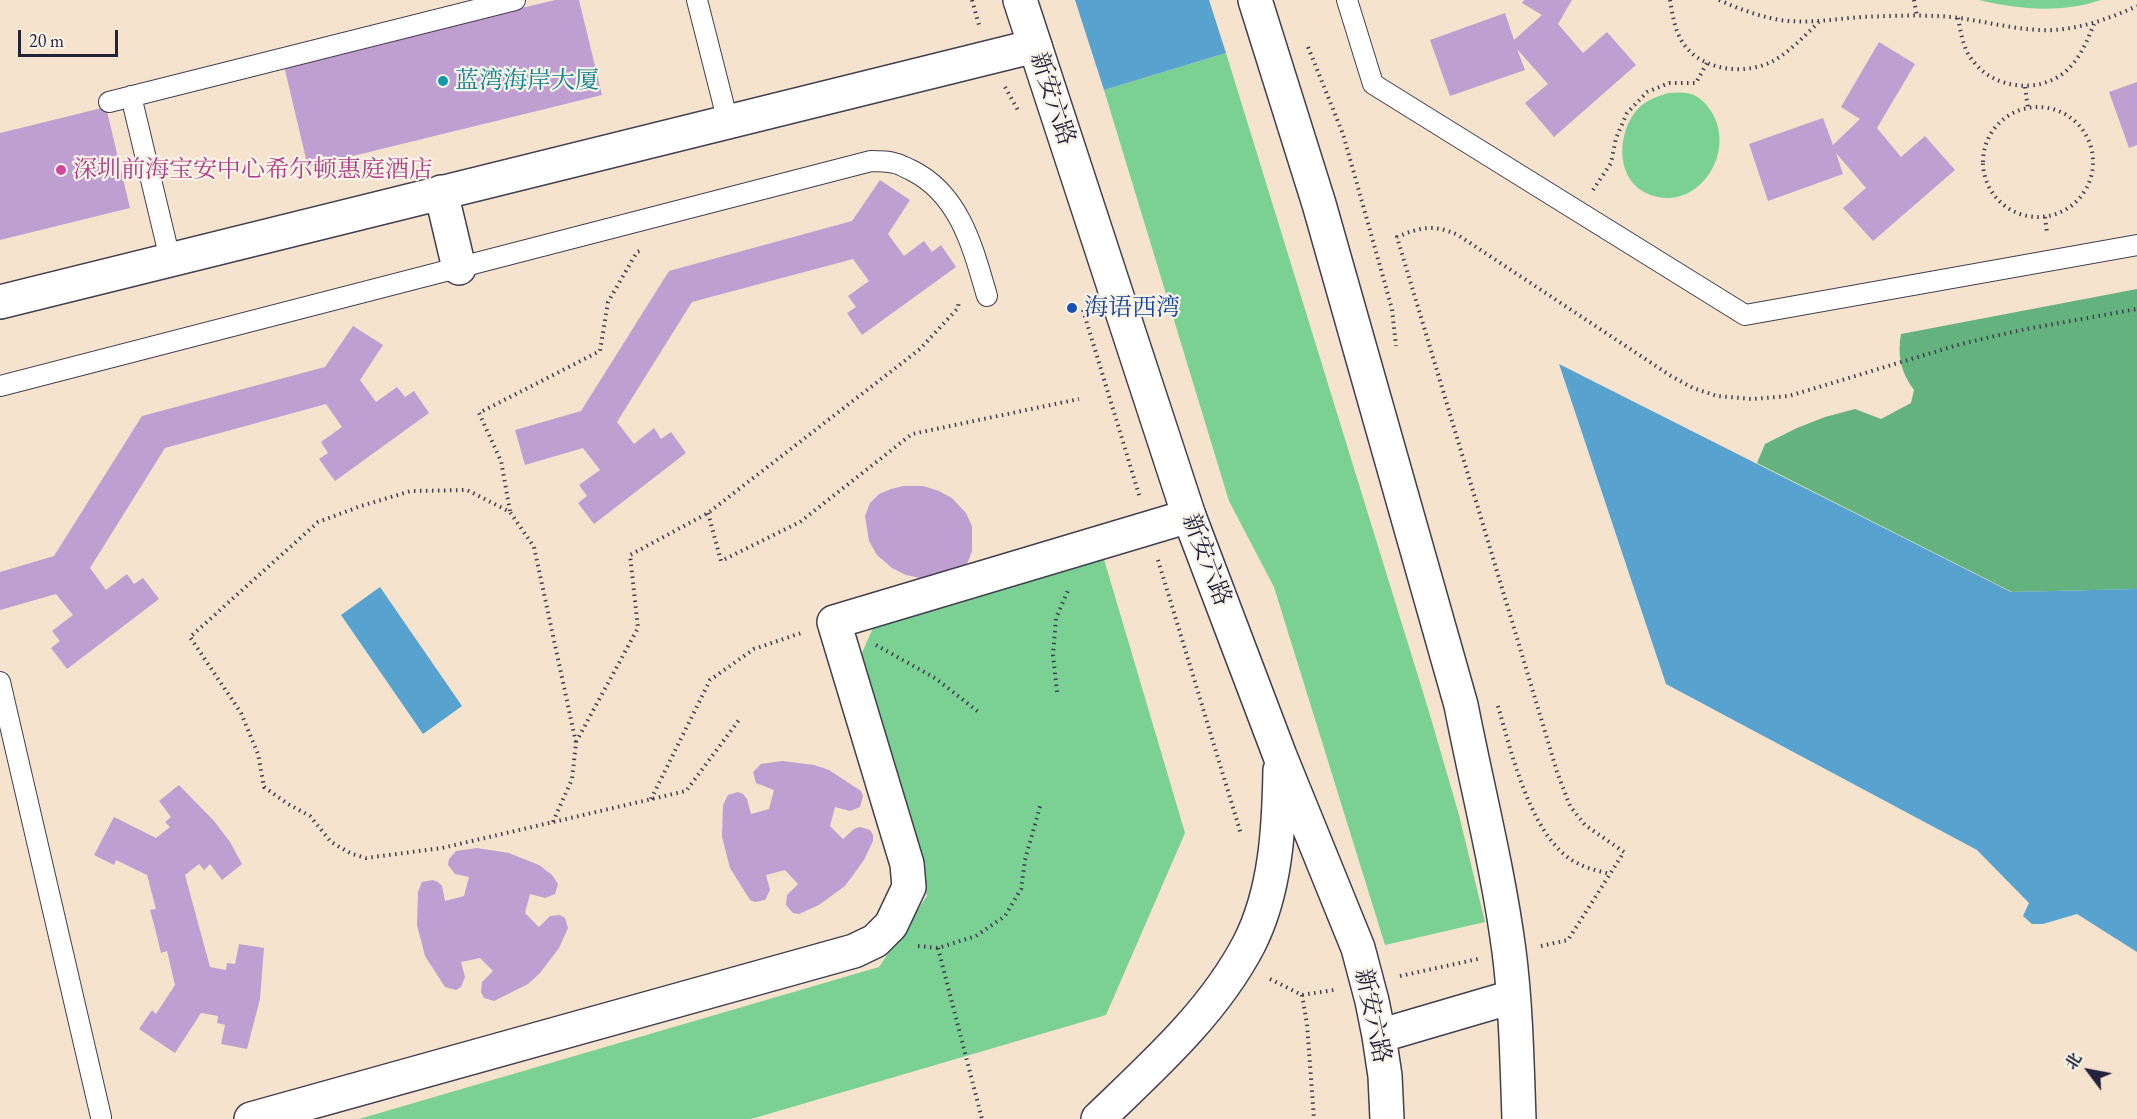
<!DOCTYPE html>
<meta charset="utf-8">
<style>
body{margin:0}
#map{position:relative;width:2137px;height:1119px;overflow:hidden;background:#f5e3cd;font-family:"EB Garamond","Noto Serif SC",serif}
canvas{display:block}
.north{position:absolute;left:2059px;top:1041px;width:60px;height:60px;-webkit-text-stroke:4px #f7f3e8;paint-order:stroke;rotate:302deg;font-size:16px;font-weight:700;line-height:24px;text-align:center;color:#22223b}
.north::after{content:'';display:block;margin:auto;width:21px;height:27px;background:#22223b;clip-path:polygon(50% 0,100% 100%,50% 72%,0 100%)}
.scale{position:absolute;left:18px;top:30px;width:100px;height:27px;box-sizing:border-box;border:3px solid #22223b;border-top:0;padding-left:8px;font-size:18px;line-height:21px;white-space:nowrap;color:#22223b;-webkit-text-stroke:4px #f7f3e8;paint-order:stroke}
</style>
<div id="map">
<canvas width="2137" height="1119"></canvas>
<div class="north">北</div>
<div class="scale">20 m</div>
</div>
<script>
const g = document.querySelector('canvas').getContext('2d');
g.lineJoin = 'round';
function fill(path, color) { g.fillStyle = color; g.fill(path, 'evenodd'); }
function strokePath(path, color, width, dash) { g.strokeStyle = color; g.lineWidth = width; g.lineCap = dash ? 'butt' : 'round'; g.setLineDash(dash || []); g.stroke(path); }
function drawText(font, color, halo, rows, align = 'center') {
  g.font = font + ' "EB Garamond","Noto Serif SC",serif'; g.lineWidth = 4.5; g.setLineDash([]); g.textBaseline = 'middle'; g.strokeStyle = halo; g.fillStyle = color; for (const [text, x, y, turn = 0] of rows) {
    g.save(); g.translate(x, y); g.rotate((+turn || 0) * Math.PI / 180); g.textAlign = isNaN(turn) ? turn : align; if (halo) g.strokeText(text, 0, 0); g.fillText(text, 0, 0); g.restore();
  }
}
fill(new Path2D(`
 M 1979,0 L 2101,0 C 2063,13 2019,10 1979,0 Z
 M 1226,53 L 1430,715 L 1459,815 L 1485,922 L 1385,945 L 1274,587 L 1229,501 L 1104,90 Z
 M 1668,93 C 1674,93 1680,92 1686,93 C 1697,94 1705,102 1711,111 C 1739,155 1693,218 1644,192 C 1615,176 1618,133 1636,111 C 1644,101 1656,97 1668,93 Z
 M 1103,556 L 1185,833 L 1106,1015 L 751,1119 L 359,1119 L 879,967 L 927,896 L 861,655 L 873,628 Z`), '#7bd093');
fill(new Path2D(`
 M 2137,289 L 2137,587 L 2135,589 L 2012,592 L 1757,463 L 1765,444 L 1797,428 L 1825,417 L 1855,409 L 1881,419 L 1911,403 L 1914,390 C 1901,373 1897,355 1901,334 Z`), '#64b27d');
fill(new Path2D(`
 M 1075,0 L 1209,0 L 1226,53 L 1104,90 Z
 M 1559,364 L 2011,592 L 2134,589 L 2137,587 L 2137,952 L 2077,914 L 2043,924 L 2032,924 L 2023,916 L 2029,903 L 1977,850 L 1666,684 Z
 M 380,587 L 462,706 L 423,734 L 341,615 Z`), '#57a2cf');
fill(new Path2D(`
 M 555,0 L 579,0 L 602,95 L 308,167 L 284,66 Z
 M 1524,0 L 1572,0 L 1558,24 L 1583,53 L 1607,32 L 1636,65 L 1554,137 L 1525,103 L 1548,84 L 1517,49 L 1525,70 L 1450,96 L 1430,40 L 1505,13 L 1514,40 L 1542,15 L 1522,3 Z
 M 1879,42 L 1915,64 L 1877,128 L 1901,157 L 1925,136 L 1955,170 L 1873,241 L 1843,208 L 1866,188 L 1836,153 L 1843,174 L 1768,201 L 1749,144 L 1823,118 L 1833,145 L 1860,119 L 1841,107 Z
 M 2137,82 L 2137,145 L 2129,148 L 2109,92 Z
 M 106,107 L 130,208 L 0,240 L 0,133 Z
 M 880,180 L 910,200 L 888,234 L 904,256 L 924,241 L 932,252 L 941,245 L 956,267 L 862,335 L 847,313 L 856,307 L 848,296 L 869,281 L 853,259 L 692,302 L 617,422 L 634,444 L 654,428 L 661,439 L 671,432 L 686,453 L 594,524 L 578,503 L 587,496 L 579,485 L 600,470 L 583,448 L 525,465 L 515,430 L 581,411 L 669,271 L 852,221 Z
 M 353,326 L 383,345 L 360,380 L 376,402 L 397,387 L 405,397 L 414,391 L 429,413 L 335,481 L 319,459 L 328,453 L 321,442 L 342,427 L 326,404 L 165,448 L 90,568 L 106,590 L 127,574 L 134,584 L 143,578 L 159,599 L 67,669 L 51,648 L 60,641 L 52,631 L 73,615 L 56,594 L 0,610 L 0,572 L 54,556 L 142,416 L 325,367 Z
 M 903,486 L 923,486 L 939,491 L 952,498 L 966,513 L 972,526 L 972,551 L 967,564 L 953,575 L 920,578 L 906,575 L 892,568 L 877,555 L 869,541 L 865,516 L 870,503 L 879,494 L 891,489 Z
 M 782,761 L 814,765 L 829,770 L 861,791 L 863,796 L 860,807 L 850,811 L 835,807 L 830,826 L 843,839 L 854,829 L 860,827 L 870,830 L 873,835 L 873,841 L 864,860 L 845,886 L 819,905 L 799,914 L 793,913 L 786,905 L 787,895 L 798,884 L 785,870 L 766,875 L 770,890 L 765,900 L 755,902 L 750,900 L 730,868 L 722,837 L 723,805 L 728,795 L 738,792 L 743,794 L 747,799 L 751,814 L 769,809 L 774,790 L 756,783 L 753,772 L 761,764 Z
 M 179,785 L 214,821 L 230,842 L 242,864 L 222,880 L 210,864 L 204,870 L 199,864 L 185,875 L 210,967 L 226,970 L 227,963 L 235,964 L 239,944 L 264,948 L 260,999 L 247,1049 L 221,1044 L 225,1025 L 217,1023 L 218,1016 L 201,1013 L 175,1053 L 139,1029 L 152,1010 L 156,1014 L 175,985 L 167,951 L 161,953 L 156,932 L 150,910 L 156,909 L 147,875 L 116,860 L 114,865 L 94,855 L 114,817 L 156,838 L 170,827 L 165,822 L 171,817 L 159,801 Z
 M 477,848 L 509,853 L 539,865 L 552,875 L 558,884 L 555,894 L 545,898 L 530,894 L 525,913 L 539,927 L 550,916 L 560,915 L 565,918 L 568,928 L 559,948 L 540,973 L 528,984 L 494,1001 L 484,998 L 481,992 L 482,982 L 493,971 L 480,958 L 461,962 L 465,977 L 461,987 L 456,990 L 445,987 L 425,956 L 417,925 L 418,892 L 422,882 L 433,880 L 438,882 L 442,886 L 445,901 L 464,896 L 469,877 L 455,874 L 448,865 L 449,859 L 456,851 Z`), '#bf9fd1');
const service = new Path2D(`
 M 697,0 L 728,122
 M 1347,0 L 1373,84 L 1745,315 L 2137,245
 M 131,96 L 170,259
 M 109,102 L 515,0
 M 0,386 L 871,161 C 879,161 887,161 894,163 C 900,164 906,168 911,170 C 960,194 973,248 987,296
 M 0,682 L 101,1117`);
const minor = new Path2D(`
 M 441,192 L 459,268
 M 0,302 L 1035,46
 M 251,1119 L 854,951 L 875,941 L 891,925 L 909,887 L 907,864 L 834,622 L 1189,516`);
const primary = new Path2D(`
 M 1020,0 L 1189,516 L 1280,756 L 1358,948 L 1372,1001 L 1379,1036 L 1385,1076 L 1387,1119
 M 1255,0 L 1319,204 L 1461,705 C 1477,787 1498,868 1509,951 C 1516,1006 1517,1063 1519,1119
 M 1379,1036 L 1512,997
 M 1098,1119 C 1153,1066 1213,1013 1249,944 C 1276,891 1279,828 1280,770`);
strokePath(service, '#423f51', 22);
strokePath(minor, '#423f51', 36);
strokePath(primary, '#423f51', 36);
strokePath(new Path2D(`
 M 972,0 L 979,25
 M 1670,0 C 1672,12 1674,25 1679,36 C 1695,70 1742,77 1773,61 C 1791,51 1804,36 1819,22
 M 1719,0 C 1739,9 1758,16 1780,20 C 1808,24 1834,19 1862,17 C 1886,16 1911,15 1936,16 C 1975,17 2014,32 2054,30 C 2083,28 2111,18 2137,6
 M 1914,0 L 1917,16
 M 1958,18 C 1961,33 1963,49 1973,61 C 1994,89 2038,94 2065,72 C 2080,59 2087,41 2094,24
 M 1308,47 L 1343,134 L 1392,309 L 1396,346
 M 1005,87 L 1019,112
 M 2025,87 L 2028,108
 M1983 162a55 55 0 1 1 110 0a55 55 0 1 1-110 0Z
 M 1593,190 L 1611,163 L 1616,138 L 1627,113 L 1647,92 L 1669,83 L 1696,83 L 1707,63
 M 2045,217 L 2047,233
 M 1083,310 L 1140,498
 M 510,511 L 501,461 L 479,413 L 600,351 L 608,302 L 637,252 L 640,251
 M 708,513 L 721,561 L 800,522 L 912,434 L 1079,399
 M 1158,560 L 1241,834
 M 876,645 L 935,678 L 981,714
 M 1057,692 L 1053,655 L 1056,618 L 1069,588
 M 1498,706 C 1511,751 1532,843 1579,864 C 1588,869 1600,871 1610,874
 M 576,742 L 638,628 L 630,555 L 708,513 L 920,349 L 958,308 L 959,301
 M 651,799 L 710,680 L 754,649 L 804,632
 M 553,822 L 572,779 L 576,743 L 534,547 L 510,512 L 467,490 L 411,491 L 361,506 L 318,522 L 190,637 L 241,713 L 258,754 L 264,787 L 288,804 L 310,816 L 331,842 L 352,854 L 366,858 L 442,848 L 686,791 L 739,720
 M 918,946 L 938,948 L 976,936 L 1005,916 L 1021,889 L 1025,860 L 1041,803
 M 1541,946 L 1568,940 L 1624,852 L 1585,825 L 1570,806 L 1557,772 L 1397,237 C 1421,227 1434,224 1458,235 L 1671,376 L 1693,388 L 1717,396 L 1752,399 L 1789,396 L 1961,344 L 2021,330 L 2137,309
 M 938,948 L 982,1119
 M 1400,976 L 1478,959
 M 1270,979 L 1302,995 L 1334,990
 M 1302,995 L 1307,1024 L 1314,1119`), '#423f51', 4, [1.5, 4.5]);
strokePath(service, '#fff', 20);
strokePath(minor, '#fff', 33);
strokePath(primary, '#fff', 33);
for (const [x, y, r, color] of [
 [443,81,6,"#0f9aa8"],
 [61,170,6,"#d1479c"],
 [1072,308,6,"#1a4fb4"]
]) { const dot = new Path2D(); dot.arc(x, y, r, 0, 2 * Math.PI); g.fillStyle = color; g.fill(dot); strokePath(dot, '#f7f3e8', 2); }
drawText('24px', '#0d838f', '#f7f3e8', [
 ["蓝湾海岸大厦",455,81]
], 'left');
drawText('24px', '#22223b', '#f7f3e8', [
 ["新安六路",1052,99,72],
 ["新安六路",1206,560,69],
 ["新安六路",1372,1016,78]
]);
drawText('24px', '#b23c85', '#f7f3e8', [
 ["深圳前海宝安中心希尔顿惠庭酒店",73,170]
], 'left');
drawText('24px', '#164399', '#f7f3e8', [
 ["海语西湾",1084,308]
], 'left');
</script>
